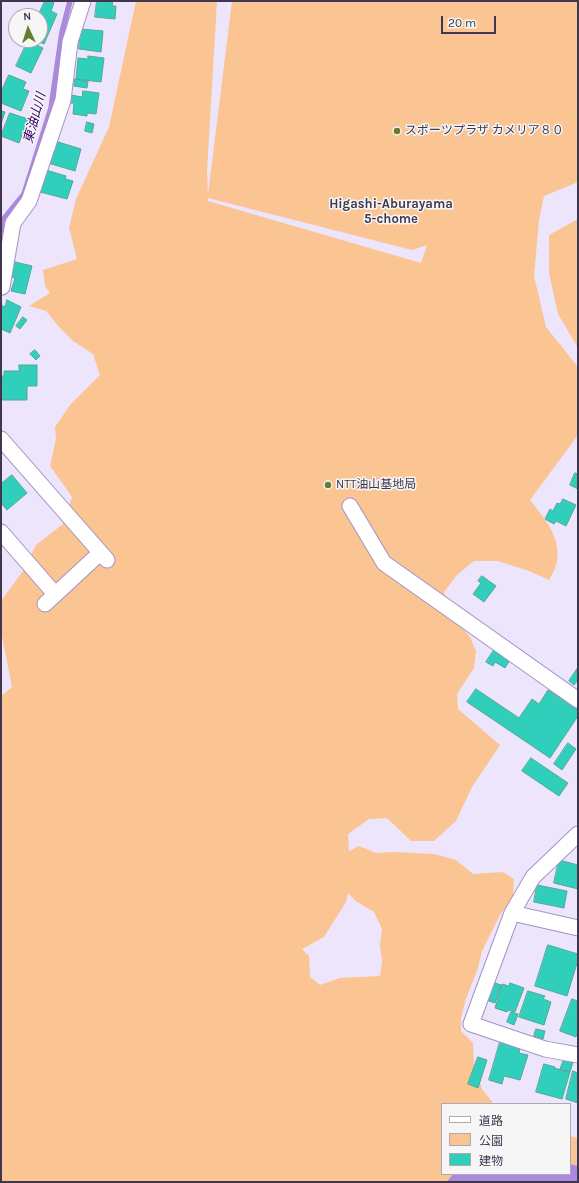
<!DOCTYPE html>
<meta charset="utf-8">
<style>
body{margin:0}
#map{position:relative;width:579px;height:1183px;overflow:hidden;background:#ede5fb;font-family:Karla,"Noto Sans JP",sans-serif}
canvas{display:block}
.frame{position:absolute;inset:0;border:2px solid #40374e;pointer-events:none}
.legend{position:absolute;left:441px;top:1103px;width:130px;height:72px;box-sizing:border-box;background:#f6f6f6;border:1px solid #adaab3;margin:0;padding:5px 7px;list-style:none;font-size:12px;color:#40374e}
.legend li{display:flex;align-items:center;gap:8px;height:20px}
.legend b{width:20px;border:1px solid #adaab3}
.north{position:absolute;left:8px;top:8px;width:40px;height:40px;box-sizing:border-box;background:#f6f6f6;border:1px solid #adaab3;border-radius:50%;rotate:356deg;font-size:11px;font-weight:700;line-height:16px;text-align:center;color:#40374e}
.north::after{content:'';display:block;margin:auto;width:14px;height:18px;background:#687c2d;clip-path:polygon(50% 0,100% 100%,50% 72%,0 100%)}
.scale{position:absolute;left:441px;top:16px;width:55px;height:18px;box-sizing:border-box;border:2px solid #40374e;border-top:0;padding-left:5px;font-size:12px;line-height:14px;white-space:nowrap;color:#40374e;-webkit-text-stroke:3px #f6f6f6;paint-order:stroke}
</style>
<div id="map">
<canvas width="579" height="1183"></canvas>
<div class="frame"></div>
<ul class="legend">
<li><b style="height:5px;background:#fff"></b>道路</li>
<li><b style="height:11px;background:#fbc493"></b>公園</li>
<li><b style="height:11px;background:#2fcfbb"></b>建物</li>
</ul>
<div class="north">N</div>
<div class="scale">20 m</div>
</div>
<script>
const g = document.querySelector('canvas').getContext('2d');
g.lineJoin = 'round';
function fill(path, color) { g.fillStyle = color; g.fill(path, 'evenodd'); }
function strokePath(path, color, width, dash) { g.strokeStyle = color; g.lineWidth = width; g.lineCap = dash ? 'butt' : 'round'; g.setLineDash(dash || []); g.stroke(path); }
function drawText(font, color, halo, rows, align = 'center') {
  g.font = font + ' Karla,"Noto Sans JP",sans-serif'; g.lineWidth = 3; g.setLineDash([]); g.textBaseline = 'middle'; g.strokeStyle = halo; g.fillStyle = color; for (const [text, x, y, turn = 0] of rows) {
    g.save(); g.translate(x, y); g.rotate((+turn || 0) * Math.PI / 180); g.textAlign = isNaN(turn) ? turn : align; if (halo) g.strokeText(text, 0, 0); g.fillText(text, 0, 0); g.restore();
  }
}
fill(new Path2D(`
 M 136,1 L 217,1 L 207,171 L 208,194 L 232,1 L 578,1 L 578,182 L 544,196 L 539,220 L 534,276 L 546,327 L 578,367 L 578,435 L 530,500 C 545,519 561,537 557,562 C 556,568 552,574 549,580 L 529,571 L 498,561 L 474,561 L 457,575 L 444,592 L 453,618 L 470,637 L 476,651 L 474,668 L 457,694 L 458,709 L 500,745 L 472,787 L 456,821 L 434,841 L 411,841 L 387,818 L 369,819 L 348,834 L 349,851 L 359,846 L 376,853 L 393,852 L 434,854 L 456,860 L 473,874 L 503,872 L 514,879 L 513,896 L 500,915 L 482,951 L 478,968 L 466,999 L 461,1018 L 461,1031 L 473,1043 L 474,1065 L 482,1089 L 494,1104 L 442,1104 L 442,1174 L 570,1174 L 570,1136 L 578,1138 L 578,1182 L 1,1182 L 1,696 L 12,687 L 1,631 L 1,601 L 23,571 L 36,545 L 63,524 L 72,497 L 50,466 L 56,439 L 55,427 L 70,405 L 100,375 L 93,354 L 73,341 L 60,328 L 46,311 L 29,306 L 50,293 L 45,286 L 43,270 L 77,259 L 69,228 L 76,199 L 109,127 ZM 208,198 L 412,250 L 427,245 L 421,263 L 208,201 ZM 348,893 L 357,902 L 374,912 L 382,929 L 380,945 L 382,962 L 380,976 L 340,978 L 320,985 L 310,977 L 309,956 L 302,949 L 324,937 L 346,902 Z
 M 578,219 L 578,348 L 558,314 L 549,273 L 549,235 Z`), '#fbc493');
fill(new Path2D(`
 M 570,1164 L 578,1166 L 578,1182 L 447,1182 L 453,1174 L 570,1174 Z`), '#ac88de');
strokePath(new Path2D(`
 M 1,232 L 2,221 L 24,194 L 51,108 L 62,32 L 70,1`), '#ac88de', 5.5);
const building = new Path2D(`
 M 45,1 L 51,1 L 54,3 L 51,11 L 57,14 L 44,44 L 35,40 L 40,40 L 40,16 L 38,16 Z
 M 97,1 L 113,1 L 112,6 L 116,6 L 115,19 L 95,17 Z
 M 81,29 L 103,31 L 101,52 L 79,49 Z
 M 28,41 L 43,48 L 31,73 L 16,66 Z
 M 88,56 L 104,58 L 101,82 L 76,79 L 78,58 L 88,59 Z
 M 9,75 L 26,82 L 23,89 L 29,91 L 21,111 L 1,103 L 1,92 Z
 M 75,79 L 88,81 L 87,88 L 74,86 Z
 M 83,91 L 99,93 L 96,114 L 87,113 L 87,116 L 73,114 L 74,103 L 70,103 L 71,95 L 82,97 Z
 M 1,111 L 5,112 L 1,124 Z
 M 10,113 L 28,119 L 19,143 L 1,136 Z
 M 87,122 L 94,124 L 92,133 L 85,131 Z
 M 55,141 L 81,149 L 75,171 L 48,163 Z
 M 46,170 L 66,176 L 65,179 L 73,181 L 67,199 L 40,192 Z
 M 11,261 L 32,266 L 25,294 L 11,291 L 15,278 L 7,276 Z
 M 7,300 L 21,307 L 10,333 L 1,329 L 1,305 L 5,307 Z
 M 23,317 L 27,320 L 20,329 L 16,326 Z
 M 35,350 L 40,356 L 36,360 L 30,354 Z
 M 19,365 L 37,365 L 37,386 L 27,386 L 27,400 L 1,400 L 1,376 L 4,376 L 4,371 L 19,371 Z
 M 575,473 L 578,474 L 578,489 L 570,485 Z
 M 12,475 L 27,493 L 7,510 L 1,503 L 1,484 Z
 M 563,499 L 576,505 L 566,526 L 556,521 L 554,524 L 545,519 L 550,509 L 553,511 L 557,503 L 560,504 Z
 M 482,576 L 496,586 L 484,602 L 473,594 L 481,583 L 478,581 Z
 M 494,650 L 510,660 L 505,668 L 495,662 L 493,666 L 486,662 Z
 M 577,669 L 578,680 L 574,685 L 569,681 Z
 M 476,689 L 519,718 L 532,699 L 539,704 L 548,690 L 578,710 L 578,716 L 550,758 L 467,702 Z
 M 568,743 L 576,749 L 562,770 L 554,764 Z
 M 531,758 L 568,783 L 559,796 L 522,771 Z
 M 559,860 L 578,865 L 578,889 L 554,883 Z
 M 537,885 L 567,891 L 564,908 L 534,902 Z
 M 548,945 L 578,954 L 578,960 L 567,996 L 535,986 Z
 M 492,982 L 501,985 L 495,1003 L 486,1000 Z
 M 510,983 L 524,988 L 515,1012 L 508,1010 L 507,1012 L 495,1008 L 502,984 L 509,986 Z
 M 528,991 L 545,996 L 543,999 L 551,1002 L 544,1025 L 519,1017 Z
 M 572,999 L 578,1001 L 578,1030 L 576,1037 L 560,1031 Z
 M 511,1012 L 518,1014 L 514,1025 L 507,1022 Z
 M 536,1029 L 545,1031 L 543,1039 L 534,1036 Z
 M 500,1042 L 520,1048 L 519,1053 L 528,1055 L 520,1080 L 504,1076 L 502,1084 L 489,1080 Z
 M 478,1057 L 487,1060 L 478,1088 L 468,1084 Z
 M 564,1059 L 573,1062 L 570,1072 L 560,1070 Z
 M 544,1064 L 555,1067 L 554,1068 L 570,1072 L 562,1099 L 536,1092 Z
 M 573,1071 L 578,1073 L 578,1103 L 566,1099 Z`);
fill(building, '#2fcfbb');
strokePath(building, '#58a599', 1);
const street = new Path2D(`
 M 2,287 L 13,223 L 29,201 L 63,100 L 70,42 L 83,1
 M 1,439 L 107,560
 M 350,506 L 384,563 L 578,700
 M 1,532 L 55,594
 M 45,604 L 100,553
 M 512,913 L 533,877 L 578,834
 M 578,928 L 512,913 L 471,1024 L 545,1049 L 578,1055`);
strokePath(street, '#a591c5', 17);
strokePath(street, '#fff', 15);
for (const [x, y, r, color] of [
 [397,131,4,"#687c2d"],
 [328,485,4,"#687c2d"]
]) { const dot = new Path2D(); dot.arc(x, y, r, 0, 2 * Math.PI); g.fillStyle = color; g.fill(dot); strokePath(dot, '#f6f6f6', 1.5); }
drawText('12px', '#40374e', '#f6f6f6', [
 ["スポーツプラザ カメリア８０",405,131],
 ["NTT油山基地局",336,485]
], 'left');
drawText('italic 13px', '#3f006d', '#f6f6f6', [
 ["東油山川",35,118,-75]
]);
drawText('bold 13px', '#40374e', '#f6f6f6', [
 ["Higashi-Aburayama",391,204],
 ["5-chome",391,219]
]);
</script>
